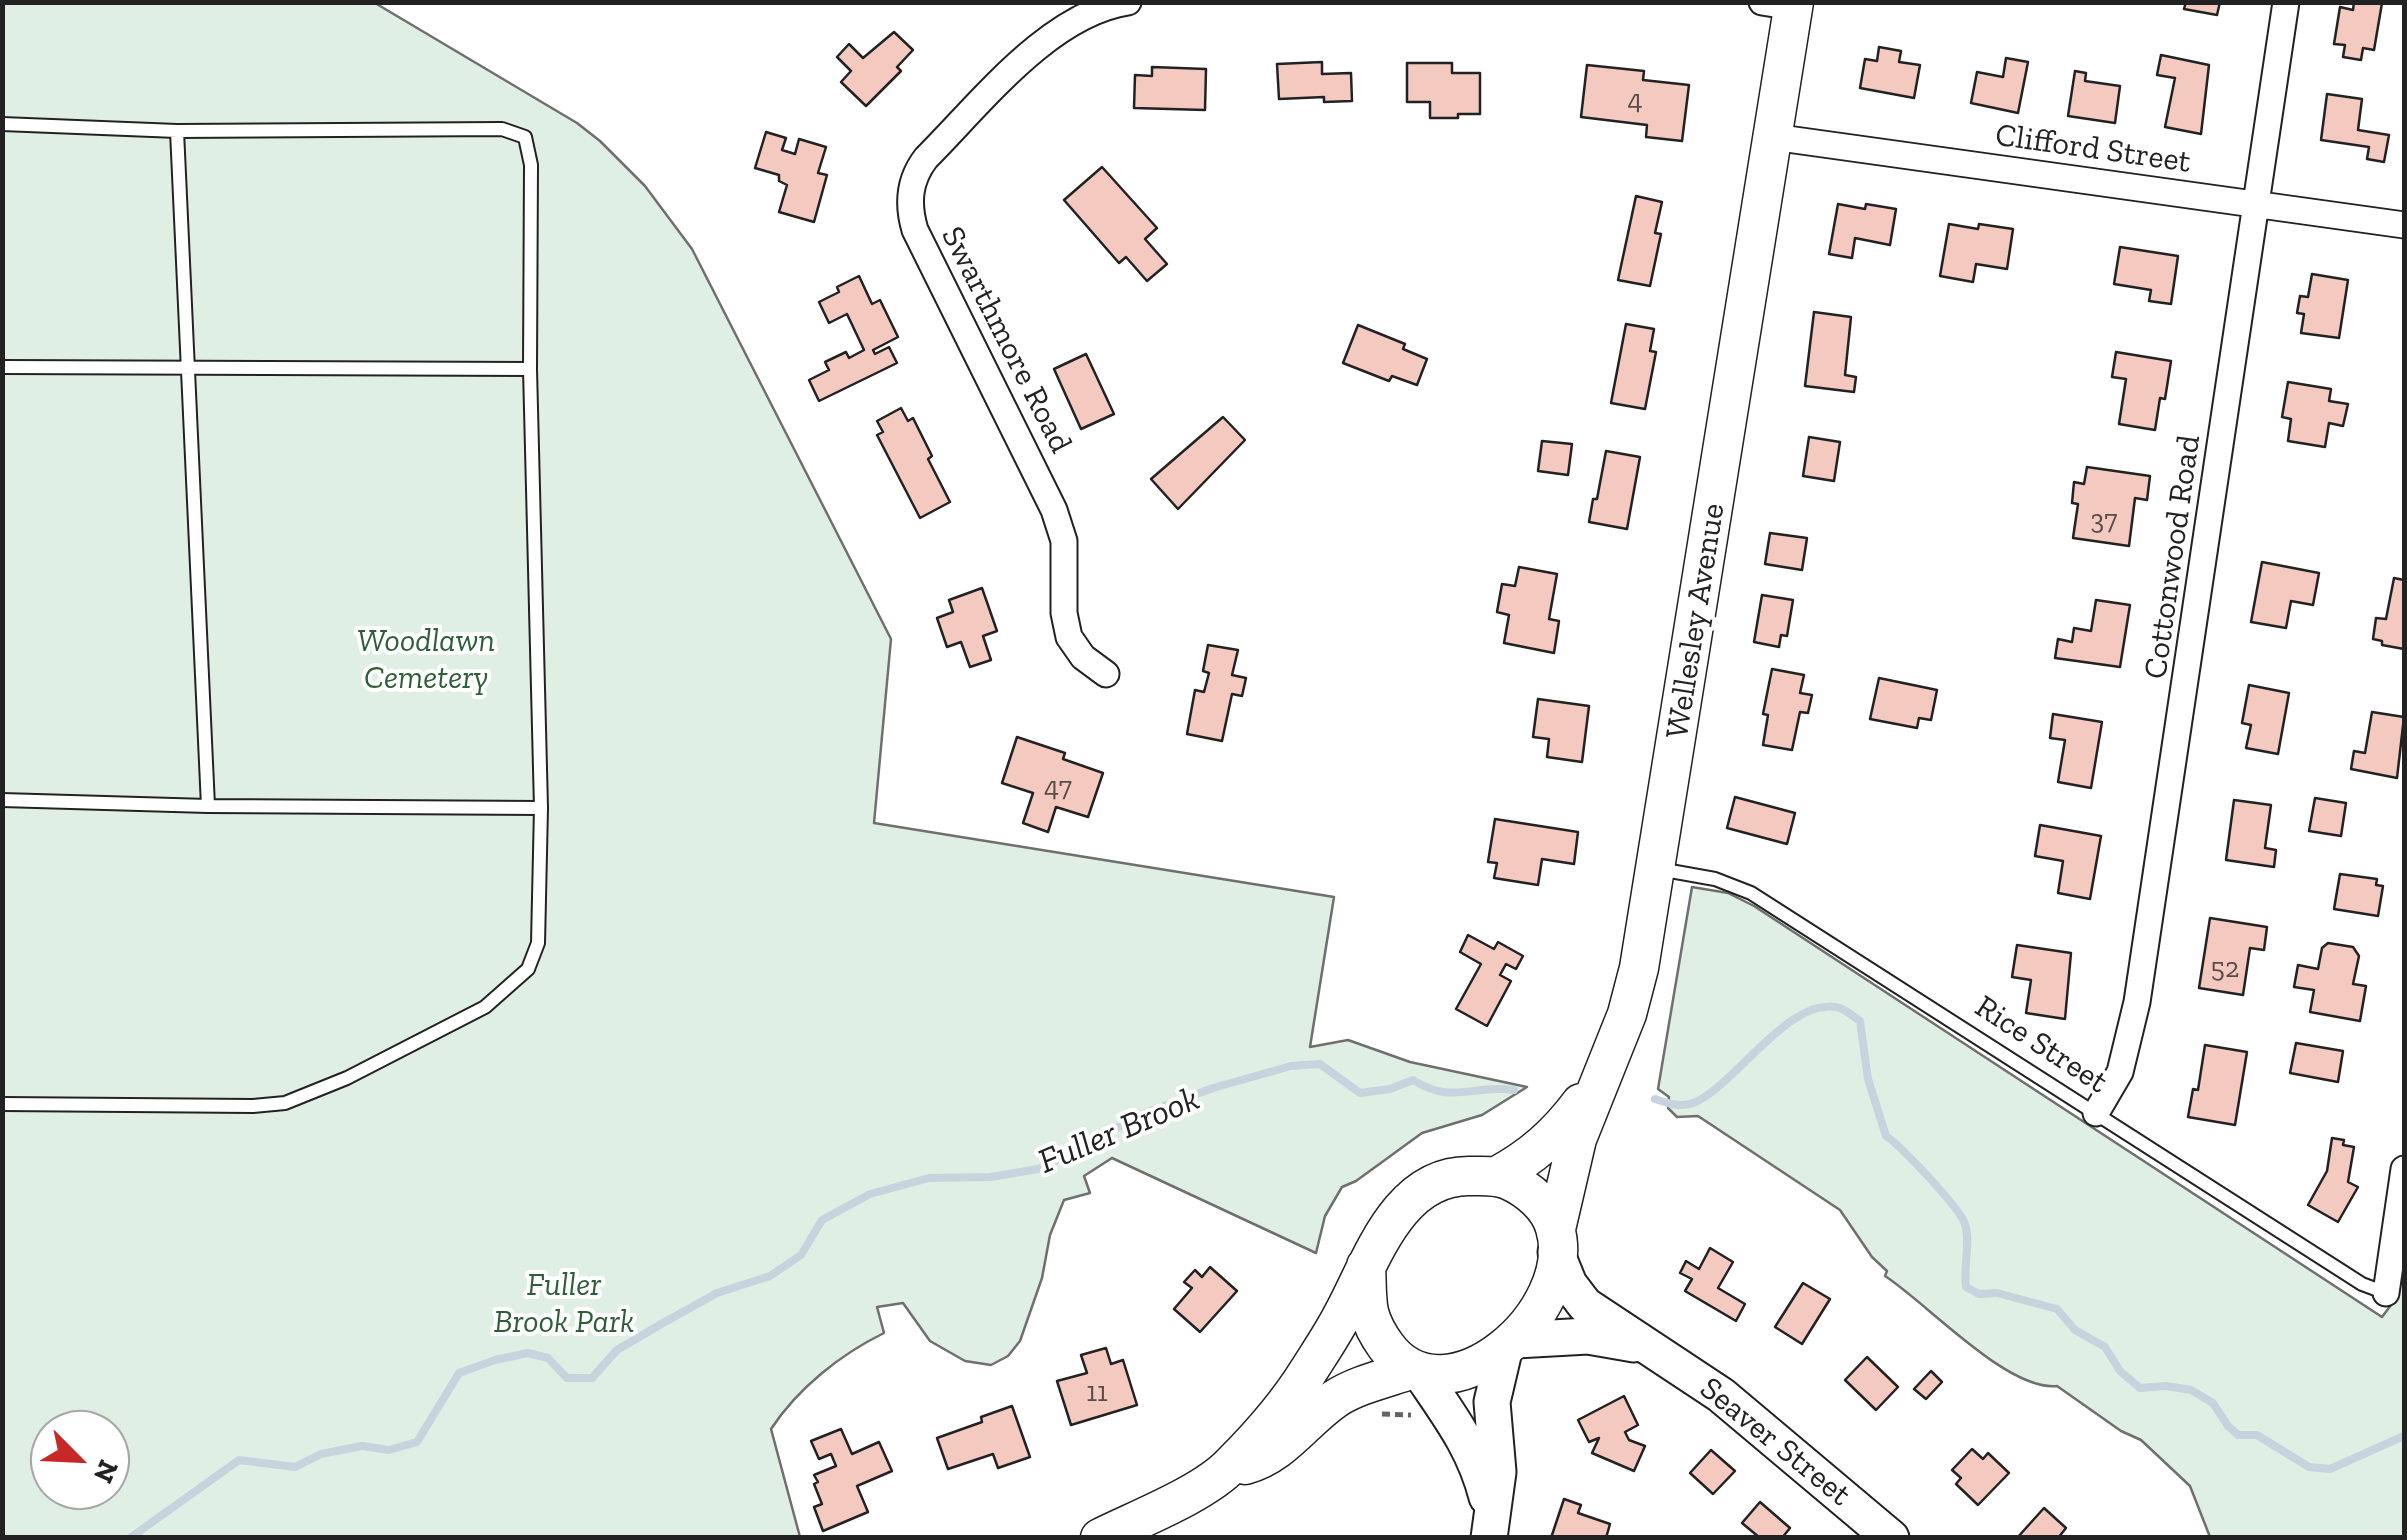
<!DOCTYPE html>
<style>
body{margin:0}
#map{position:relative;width:2407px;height:1540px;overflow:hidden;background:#fff;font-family:"Zilla Slab",serif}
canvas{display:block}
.frame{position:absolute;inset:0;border:5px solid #222;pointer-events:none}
.north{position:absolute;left:30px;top:1410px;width:100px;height:100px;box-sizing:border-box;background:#fff;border:2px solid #a7a7a7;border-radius:50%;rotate:114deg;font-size:28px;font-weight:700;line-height:40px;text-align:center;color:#222}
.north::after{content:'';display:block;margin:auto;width:35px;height:45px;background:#c62828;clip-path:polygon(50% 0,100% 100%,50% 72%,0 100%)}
</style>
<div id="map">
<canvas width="2407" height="1540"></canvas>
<div class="frame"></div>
<div class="north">N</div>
</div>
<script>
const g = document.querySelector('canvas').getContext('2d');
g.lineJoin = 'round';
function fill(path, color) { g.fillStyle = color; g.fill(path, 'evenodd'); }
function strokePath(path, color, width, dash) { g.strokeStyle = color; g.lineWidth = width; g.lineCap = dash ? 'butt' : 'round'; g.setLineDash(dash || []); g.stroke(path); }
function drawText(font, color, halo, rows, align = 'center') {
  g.font = font + ' "Zilla Slab",serif'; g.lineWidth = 8; g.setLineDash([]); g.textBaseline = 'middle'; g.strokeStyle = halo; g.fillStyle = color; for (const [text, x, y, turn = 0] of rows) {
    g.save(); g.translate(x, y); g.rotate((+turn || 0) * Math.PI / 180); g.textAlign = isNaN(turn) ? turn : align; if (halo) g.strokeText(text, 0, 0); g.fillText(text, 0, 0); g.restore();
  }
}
const green = new Path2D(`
 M 3,3 L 375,3 L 577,123 L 600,141 L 645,186 L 692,249 L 891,639 L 874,823 L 1334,897 L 1310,1047 L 1348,1040 L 1410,1062 L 1527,1087 L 1482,1115 L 1422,1133 L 1356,1181 L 1342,1187 L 1325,1216 L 1316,1253 L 1112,1158 L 1084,1176 L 1090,1193 L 1064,1200 L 1050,1235 L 1042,1278 L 1020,1341 L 1008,1356 L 991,1365 L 965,1361 L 930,1341 L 903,1303 L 877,1307 L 884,1333 C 841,1354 798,1388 771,1429 L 800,1537 L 3,1538 ZM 50,1430 L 110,1430 L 110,1490 L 50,1490 Z
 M 1692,887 L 1728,893 L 1754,906 L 2382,1317 L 2397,1297 L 2404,1259 L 2404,1537 L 2210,1537 L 2190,1486 L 2141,1440 L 2121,1431 L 2057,1386 C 2007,1391 1927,1303 1885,1276 L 1887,1271 L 1872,1257 L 1840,1210 L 1698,1116 L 1677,1117 L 1668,1108 L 1669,1097 L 1658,1089 Z`);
fill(green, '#e0efe3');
strokePath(green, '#6f6f6f', 2.5);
strokePath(new Path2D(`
 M 1655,1099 C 1667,1103 1680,1108 1693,1103 C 1734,1088 1790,993 1840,1008 C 1847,1011 1854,1017 1860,1021 L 1868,1079 L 1886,1136 C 1900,1145 1960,1208 1965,1224 C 1971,1243 1963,1267 1966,1287 L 1979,1294 L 1997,1293 L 2057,1309 L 2075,1330 L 2105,1347 L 2120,1371 L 2140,1388 L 2166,1386 L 2191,1390 L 2213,1403 L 2228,1426 L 2238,1435 L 2257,1435 L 2309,1467 L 2330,1469 L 2404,1436
 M 130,1538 L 239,1460 L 295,1467 L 321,1454 L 362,1446 L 389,1450 L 417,1442 L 459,1373 L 495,1360 L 528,1353 L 548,1358 L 567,1378 L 592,1378 L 617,1350 L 663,1323 L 717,1293 L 770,1276 L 801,1255 L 822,1220 L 870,1194 L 929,1178 L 991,1177 L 1038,1169 L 1083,1148 L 1137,1116 L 1213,1088 L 1291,1066 L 1320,1064 L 1360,1093 L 1390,1089 L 1413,1080 C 1452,1105 1473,1084 1514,1090`), '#c7d3dd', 8);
const building = new Path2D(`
 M 2186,2 L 2220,2 L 2217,15 L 2184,9 Z
 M 2354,2 L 2382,3 L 2374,50 L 2363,48 L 2361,60 L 2343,57 L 2345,45 L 2334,44 L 2340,7 L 2353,10 Z
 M 894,32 L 913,50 L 897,67 L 901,71 L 866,106 L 841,82 L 851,71 L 837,57 L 849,44 L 863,58 Z
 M 1879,47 L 1901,51 L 1899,62 L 1920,65 L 1914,98 L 1860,88 L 1865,59 L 1877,61 Z
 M 2161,55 L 2209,65 L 2201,134 L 2165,127 L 2175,78 L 2157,75 Z
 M 2006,58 L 2028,62 L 2018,113 L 1971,103 L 1977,72 L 2003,77 Z
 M 1322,62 L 1322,74 L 1351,73 L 1352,101 L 1324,102 L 1324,97 L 1279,99 L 1277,64 Z
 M 1407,63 L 1452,63 L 1452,73 L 1480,73 L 1480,114 L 1458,114 L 1458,118 L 1430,118 L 1430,102 L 1407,102 Z
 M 1587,65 L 1644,71 L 1643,80 L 1689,85 L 1682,141 L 1646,137 L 1647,125 L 1581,117 Z
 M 1152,67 L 1206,69 L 1205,110 L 1134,108 L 1135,75 L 1152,76 Z
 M 2075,71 L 2086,73 L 2085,81 L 2120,86 L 2115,123 L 2068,116 Z
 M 2327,94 L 2362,99 L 2358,130 L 2389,135 L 2384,162 L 2367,159 L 2369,147 L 2321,140 Z
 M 766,132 L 786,138 L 782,150 L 795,154 L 799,139 L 826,147 L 818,173 L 827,175 L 814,222 L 779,212 L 787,185 L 779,181 L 779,175 L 755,168 Z
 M 1102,167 L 1157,228 L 1145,239 L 1167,264 L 1147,281 L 1126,257 L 1119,263 L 1064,200 Z
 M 1636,196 L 1662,202 L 1655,233 L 1661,234 L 1650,286 L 1618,280 Z
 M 1838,204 L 1865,209 L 1866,204 L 1896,209 L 1890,245 L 1855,238 L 1852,258 L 1829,254 Z
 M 1949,224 L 1978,229 L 1979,224 L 2013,229 L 2007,269 L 1976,264 L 1973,282 L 1940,276 Z
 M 2120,247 L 2178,256 L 2171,304 L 2149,301 L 2151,290 L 2114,284 Z
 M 2312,274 L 2348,280 L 2339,338 L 2301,333 L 2304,314 L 2297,313 L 2300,296 L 2308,297 Z
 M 859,276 L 872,304 L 880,300 L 898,337 L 873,350 L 875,354 L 889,347 L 897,363 L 819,401 L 809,380 L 829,370 L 825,362 L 846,352 L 849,358 L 864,350 L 847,314 L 829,323 L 819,302 L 839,292 L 837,287 Z
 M 1814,312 L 1851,317 L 1845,375 L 1856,377 L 1854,392 L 1805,386 Z
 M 1626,324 L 1654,329 L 1650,351 L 1656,352 L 1645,409 L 1611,403 Z
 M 1358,325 L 1405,344 L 1403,349 L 1427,359 L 1417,385 L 1392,376 L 1389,381 L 1343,363 Z
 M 2116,352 L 2171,361 L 2165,399 L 2160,398 L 2155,430 L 2119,424 L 2126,379 L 2112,377 Z
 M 1086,354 L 1114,414 L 1081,429 L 1054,369 Z
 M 2288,382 L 2331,389 L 2329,401 L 2348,404 L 2343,426 L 2329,423 L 2325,447 L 2288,441 L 2291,419 L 2282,417 Z
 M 901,408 L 908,421 L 913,418 L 932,456 L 928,459 L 950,502 L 920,518 L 877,435 L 883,432 L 877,421 Z
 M 1223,417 L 1245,440 L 1178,509 L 1151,479 Z
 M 1809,437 L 1840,442 L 1834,481 L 1803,476 Z
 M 1542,441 L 1572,444 L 1568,475 L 1538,471 Z
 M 1606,451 L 1640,457 L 1627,529 L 1589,522 L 1593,499 L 1597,499 Z
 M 2087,467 L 2150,476 L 2147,500 L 2135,498 L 2129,546 L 2073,538 L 2078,504 L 2072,503 L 2074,482 L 2084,484 Z
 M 1770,533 L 1807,538 L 1802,570 L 1765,564 Z
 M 2262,562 L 2319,573 L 2313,605 L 2291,601 L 2286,628 L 2251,622 Z
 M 1519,567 L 1557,574 L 1549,619 L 1559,621 L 1554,653 L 1504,643 L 1509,615 L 1497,612 L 1502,584 L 1515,586 Z
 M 2394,578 L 2404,580 L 2404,649 L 2382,645 L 2382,641 L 2373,639 L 2376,618 L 2386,619 Z
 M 982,588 L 997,631 L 983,636 L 991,660 L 970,667 L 961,642 L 947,647 L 937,618 L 953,612 L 949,600 Z
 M 1762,595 L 1793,600 L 1787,636 L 1781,635 L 1779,647 L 1754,642 Z
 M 2096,600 L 2130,605 L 2120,667 L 2055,658 L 2058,639 L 2072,642 L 2074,628 L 2091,631 Z
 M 1208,645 L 1238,650 L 1232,675 L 1246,678 L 1242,696 L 1232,694 L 1222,741 L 1187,734 L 1195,690 L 1204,692 L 1209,673 L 1203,671 Z
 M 1772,669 L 1804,675 L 1800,693 L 1812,695 L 1808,713 L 1800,712 L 1792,750 L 1763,745 L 1768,715 L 1763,714 Z
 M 1879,678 L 1937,690 L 1931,720 L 1919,718 L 1917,728 L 1870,719 Z
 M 2249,685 L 2289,693 L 2278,754 L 2246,748 L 2251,725 L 2242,723 Z
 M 1538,699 L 1589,706 L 1582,762 L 1547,757 L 1549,739 L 1533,737 Z
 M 2372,712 L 2404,717 L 2397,778 L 2351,769 L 2354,751 L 2365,753 Z
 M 2053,714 L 2102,722 L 2091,788 L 2058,782 L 2065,740 L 2050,738 Z
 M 1017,737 L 1065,753 L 1063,759 L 1103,773 L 1088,817 L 1056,807 L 1048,832 L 1023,823 L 1033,793 L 1002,783 Z
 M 1735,797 L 1795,813 L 1787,844 L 1727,828 Z
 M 2315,798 L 2346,803 L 2341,836 L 2309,831 Z
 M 2234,800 L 2271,805 L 2265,848 L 2276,850 L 2274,867 L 2226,860 Z
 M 1495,819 L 1578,832 L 1574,864 L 1542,859 L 1538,885 L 1494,878 L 1497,863 L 1488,862 Z
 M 2040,825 L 2101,836 L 2090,899 L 2058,893 L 2063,861 L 2035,856 Z
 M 2340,874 L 2377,879 L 2376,885 L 2383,886 L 2378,916 L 2334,909 Z
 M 2210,918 L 2267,927 L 2264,950 L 2250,948 L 2243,995 L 2199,988 Z
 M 1468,935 L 1494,949 L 1498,942 L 1523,956 L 1516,969 L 1506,964 L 1500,975 L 1511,981 L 1487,1026 L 1456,1009 L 1481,964 L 1460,952 Z
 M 2328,943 L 2353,947 L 2359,956 L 2353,984 L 2366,986 L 2360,1021 L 2310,1012 L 2314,990 L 2294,987 L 2298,965 L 2318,969 L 2322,948 Z
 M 2017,945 L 2071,953 L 2065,1019 L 2026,1013 L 2031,980 L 2012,977 Z
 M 2296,1043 L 2343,1051 L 2338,1082 L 2290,1073 Z
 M 2205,1045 L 2247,1052 L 2235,1125 L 2188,1117 L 2193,1089 L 2198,1090 Z
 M 2332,1138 L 2344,1140 L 2343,1145 L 2354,1147 L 2348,1182 L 2358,1187 L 2338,1222 L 2308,1205 L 2327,1171 Z
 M 1710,1248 L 1733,1262 L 1718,1288 L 1745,1304 L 1736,1321 L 1685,1291 L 1692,1279 L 1680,1273 L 1686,1261 L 1699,1269 Z
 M 1210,1267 L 1237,1291 L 1200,1332 L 1174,1309 L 1192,1288 L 1184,1282 L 1195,1270 L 1202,1277 Z
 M 1803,1283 L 1830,1299 L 1802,1344 L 1775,1327 Z
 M 1106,1348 L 1111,1364 L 1123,1360 L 1137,1405 L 1071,1425 L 1057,1381 L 1087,1373 L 1081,1355 Z
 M 1867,1357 L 1898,1387 L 1876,1410 L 1845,1380 Z
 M 1931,1371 L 1942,1382 L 1926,1399 L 1914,1389 Z
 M 1624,1396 L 1638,1425 L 1625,1432 L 1629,1440 L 1645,1446 L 1634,1471 L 1592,1453 L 1599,1438 L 1589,1442 L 1578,1420 Z
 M 1012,1406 L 1030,1457 L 998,1468 L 993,1454 L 948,1469 L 937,1438 L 982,1422 L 981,1417 Z
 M 841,1429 L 852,1454 L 879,1442 L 892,1471 L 857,1486 L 868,1512 L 823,1531 L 814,1507 L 822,1504 L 814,1484 L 818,1482 L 814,1475 L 836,1466 L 831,1454 L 819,1459 L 811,1441 Z
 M 1972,1449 L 1983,1459 L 1988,1453 L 2009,1473 L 1978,1505 L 1956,1484 L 1961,1478 L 1952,1470 Z
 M 1711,1450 L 1735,1471 L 1713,1494 L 1690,1473 Z
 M 1564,1499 L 1581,1505 L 1578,1513 L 1610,1524 L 1606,1538 L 1551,1538 Z
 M 1760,1502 L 1790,1528 L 1782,1538 L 1760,1538 L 1742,1523 Z
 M 2044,1508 L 2066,1528 L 2058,1538 L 2017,1538 Z`);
fill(building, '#f3c9c0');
strokePath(building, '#222', 2.5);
const lane = new Path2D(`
 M 2,124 L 177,131 L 502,129 L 525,137 L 531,165 L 530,369 L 2,367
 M 2,800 L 208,806 L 177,131
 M 208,806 L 541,808
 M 1659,869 L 1715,879 L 1751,893 L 2362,1284 L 2386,1293
 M 2,1104 L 253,1106 L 285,1103 L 347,1078 L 485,1007 L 528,969 L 538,943 L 541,808 L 530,369`);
const street = new Path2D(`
 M 1762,2 L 1793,7
 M 1773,137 L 2404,225
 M 1106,674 L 1083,657 L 1069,637 L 1064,613 L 1064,541 L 1054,510 L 915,230 C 907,203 909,180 926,158 C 981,103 1049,14 1128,2
 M 2096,1113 L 2120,1072 L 2137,1002 L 2286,2
 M 2386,1293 L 2404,1169`);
const secondary = new Path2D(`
 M 1556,1252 L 1569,1284 L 1585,1305 L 1721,1395 L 1891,1538
 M 1516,1340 L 1588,1336 L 1634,1344
 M 1420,1372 C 1448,1414 1474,1446 1487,1497
 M 1489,1538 L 1498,1472 L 1492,1402 L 1504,1351`);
const primary = new Path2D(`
 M 1497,1176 C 1532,1157 1557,1135 1581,1103
 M 1556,1229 L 1577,1139 L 1627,1014 L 1639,968 L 1794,2
 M 1245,1465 C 1284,1454 1303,1421 1335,1399 C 1356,1385 1387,1378 1410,1370
 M 1100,1538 C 1138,1519 1204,1494 1232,1464 C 1260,1436 1288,1404 1309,1370 C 1321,1351 1334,1332 1344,1312 C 1372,1260 1398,1174 1471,1176 C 1484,1176 1496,1175 1508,1180 C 1528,1189 1549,1206 1555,1228 C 1580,1311 1446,1429 1386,1346 C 1378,1335 1372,1324 1369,1312 C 1366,1297 1367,1281 1366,1266`);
strokePath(lane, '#222', 16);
strokePath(street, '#222', 29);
strokePath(secondary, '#222', 39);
strokePath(primary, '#222', 41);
strokePath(new Path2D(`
 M 1382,1414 L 1411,1415`), '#646464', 5, [8, 5]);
strokePath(lane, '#fff', 12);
strokePath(street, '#fff', 25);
strokePath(secondary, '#fff', 35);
strokePath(primary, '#fff', 38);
drawText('28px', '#564c4a', null, [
 ["4",1635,101],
 ["37",2104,521],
 ["47",1058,788],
 ["52",2225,969],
 ["11",1097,1393]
]);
drawText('32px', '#222', '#fff', [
 ["Clifford Street",2093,149,8],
 ["Swarthmore Road",1006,340,63],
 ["Cottonwood Road",2173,557,-82],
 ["Wellesley Avenue",1696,621,-81],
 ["Rice Street",2041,1045,33],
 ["Seaver Street",1775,1442,39]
]);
drawText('italic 32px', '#2f5e38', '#fff', [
 ["Woodlawn",426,642],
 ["Cemetery",426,679],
 ["Fuller",564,1286],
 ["Brook Park",564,1323]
]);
drawText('italic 35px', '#222', '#fff', [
 ["Fuller Brook",1119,1131,-23]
]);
</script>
